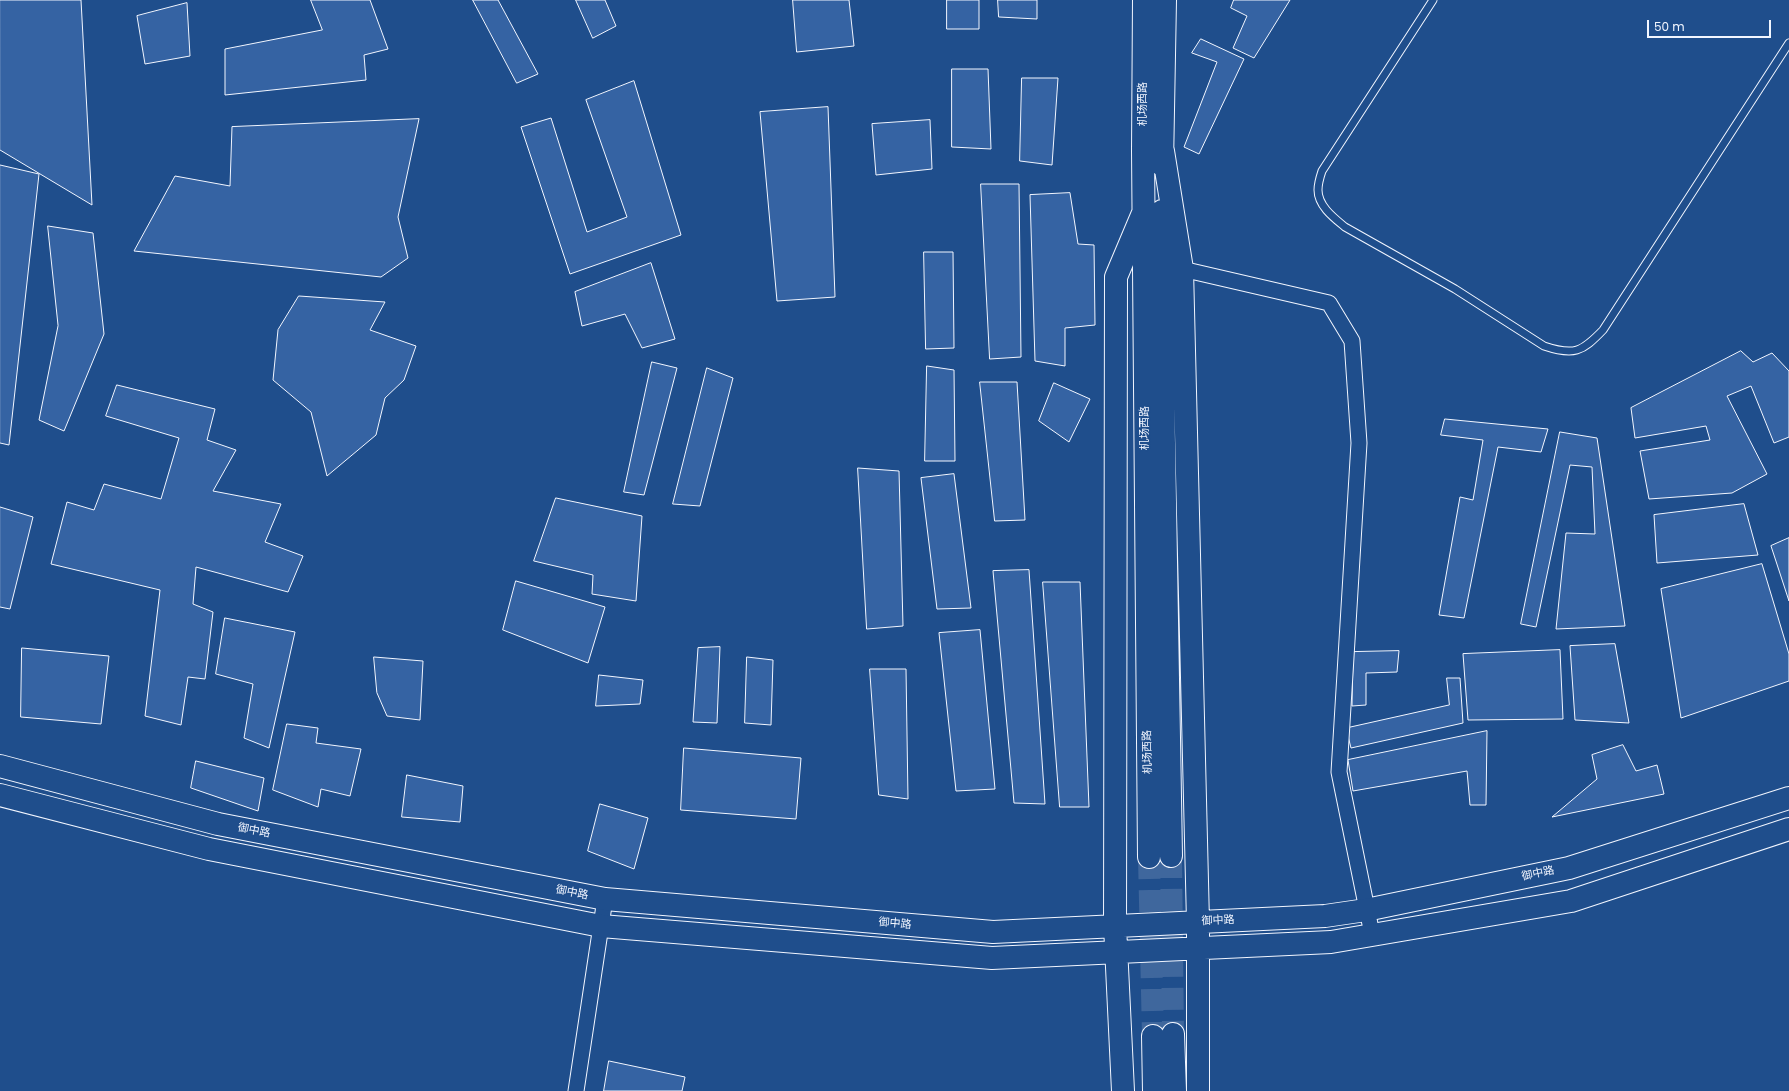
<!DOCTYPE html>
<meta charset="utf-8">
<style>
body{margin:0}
#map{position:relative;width:1789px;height:1091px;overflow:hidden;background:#1f4e8c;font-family:Poppins,sans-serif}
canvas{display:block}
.scale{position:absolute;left:1647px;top:20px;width:124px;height:18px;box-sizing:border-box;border:2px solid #f2f6ff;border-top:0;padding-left:5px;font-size:12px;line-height:14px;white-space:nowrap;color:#f2f6ff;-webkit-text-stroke:3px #1f4e8c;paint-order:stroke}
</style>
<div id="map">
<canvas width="1789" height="1091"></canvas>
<div class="scale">50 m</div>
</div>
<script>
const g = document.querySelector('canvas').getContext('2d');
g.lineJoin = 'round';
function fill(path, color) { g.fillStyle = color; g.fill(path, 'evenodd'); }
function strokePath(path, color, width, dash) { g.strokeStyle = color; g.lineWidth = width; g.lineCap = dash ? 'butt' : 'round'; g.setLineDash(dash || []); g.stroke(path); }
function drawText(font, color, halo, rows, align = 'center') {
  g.font = font + ' Poppins,"Noto Sans SC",sans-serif'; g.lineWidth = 3; g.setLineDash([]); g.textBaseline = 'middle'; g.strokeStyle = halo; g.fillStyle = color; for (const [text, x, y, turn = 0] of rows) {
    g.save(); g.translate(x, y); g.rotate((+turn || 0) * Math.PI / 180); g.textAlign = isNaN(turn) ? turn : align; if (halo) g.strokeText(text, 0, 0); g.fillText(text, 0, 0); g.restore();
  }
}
const building = new Path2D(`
 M 0,0 L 81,0 L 92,205 L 0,150 Z
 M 311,0 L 370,0 L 388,49 L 364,55 L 366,80 L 225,95 L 225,49 L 322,30 Z
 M 473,0 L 498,0 L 538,74 L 517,83 Z
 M 576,0 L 605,0 L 616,26 L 593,38 Z
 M 793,0 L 849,0 L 854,46 L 797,52 Z
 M 947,0 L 979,0 L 979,29 L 947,29 Z
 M 998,0 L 1037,0 L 1037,19 L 999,17 Z
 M 1234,0 L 1290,0 L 1254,58 L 1233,48 L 1247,16 L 1231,8 Z
 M 187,3 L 190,56 L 145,64 L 137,16 Z
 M 1201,39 L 1244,59 L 1199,154 L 1184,147 L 1217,62 L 1192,53 Z
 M 952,69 L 988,69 L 991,149 L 952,147 Z
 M 1022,78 L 1058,78 L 1052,165 L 1020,161 Z
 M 634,81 L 681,235 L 570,274 L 521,127 L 551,118 L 587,232 L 627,217 L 586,100 Z
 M 828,107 L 835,297 L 777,301 L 760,112 Z
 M 419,119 L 398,217 L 408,258 L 381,277 L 134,251 L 175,176 L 230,186 L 232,127 Z
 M 930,120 L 932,169 L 876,175 L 872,124 Z
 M 0,165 L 39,174 L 9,445 L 0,443 Z
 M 981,184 L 1019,184 L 1021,357 L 990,359 Z
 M 1070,193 L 1078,244 L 1094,245 L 1095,325 L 1065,328 L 1065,366 L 1035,361 L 1030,195 Z
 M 48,226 L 93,233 L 104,334 L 64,431 L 39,420 L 58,326 Z
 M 924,252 L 953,252 L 954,348 L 926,349 Z
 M 651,263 L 675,339 L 642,348 L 625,314 L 582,326 L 575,292 Z
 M 299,296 L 385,302 L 370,330 L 416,346 L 404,380 L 385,398 L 376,435 L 327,476 L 311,412 L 273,380 L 278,330 Z
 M 1741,351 L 1753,362 L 1772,353 L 1789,371 L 1789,437 L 1774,443 L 1751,386 L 1727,396 L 1767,474 L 1732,493 L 1649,499 L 1640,451 L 1710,440 L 1706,426 L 1635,438 L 1631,408 Z
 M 652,362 L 677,368 L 644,495 L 624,492 Z
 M 927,366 L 954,370 L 955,461 L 925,461 Z
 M 707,368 L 733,378 L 700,506 L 673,504 Z
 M 980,382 L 1017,382 L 1025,520 L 995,521 Z
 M 1054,383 L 1090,399 L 1069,442 L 1039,421 Z
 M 117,385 L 215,409 L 207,440 L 236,450 L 213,491 L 281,504 L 265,542 L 303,556 L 288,592 L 196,567 L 193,604 L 213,612 L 205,679 L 188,677 L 181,725 L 145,716 L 160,590 L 51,564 L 67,502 L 94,510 L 104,484 L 161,499 L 179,438 L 106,416 Z
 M 1445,419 L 1548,429 L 1541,452 L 1498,447 L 1464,618 L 1439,615 L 1460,497 L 1473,500 L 1483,440 L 1441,435 Z
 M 1560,432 L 1597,438 L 1625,626 L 1556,629 L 1566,533 L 1595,534 L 1592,467 L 1570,465 L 1536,627 L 1521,624 Z
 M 858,468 L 899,471 L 903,626 L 867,629 Z
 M 954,474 L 971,608 L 937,609 L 921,478 Z
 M 556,498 L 642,516 L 636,601 L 592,594 L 593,575 L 534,561 Z
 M 1744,504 L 1758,555 L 1657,563 L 1654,515 Z
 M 0,507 L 33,517 L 10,609 L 0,607 Z
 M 1789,538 L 1789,601 L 1771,546 Z
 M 1762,564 L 1789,654 L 1789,681 L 1681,718 L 1661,589 Z
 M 1029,570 L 1045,804 L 1014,803 L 993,571 Z
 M 516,581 L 605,607 L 588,663 L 503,630 Z
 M 1043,582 L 1080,582 L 1089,807 L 1060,807 Z
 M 225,618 L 295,632 L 269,748 L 244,738 L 253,684 L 216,674 Z
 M 980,630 L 995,789 L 956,791 L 939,633 Z
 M 1615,644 L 1629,723 L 1575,720 L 1570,646 Z
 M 720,647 L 717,723 L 693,722 L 698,648 Z
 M 22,648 L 109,656 L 101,724 L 21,717 Z
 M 1560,650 L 1563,719 L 1468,720 L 1463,654 Z
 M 1399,651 L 1397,672 L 1366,673 L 1366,705 L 1352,706 L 1353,652 Z
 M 374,657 L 423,661 L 420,720 L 387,716 L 377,693 Z
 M 747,657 L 773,660 L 771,725 L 745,723 Z
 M 870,669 L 906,669 L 908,799 L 879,795 Z
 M 599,675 L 643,680 L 640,704 L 596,706 Z
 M 1447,678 L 1460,678 L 1463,723 L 1351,748 L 1346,728 L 1449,705 Z
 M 287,724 L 318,728 L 316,743 L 361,749 L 350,796 L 321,789 L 318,807 L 273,790 Z
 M 1487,731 L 1486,805 L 1470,805 L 1467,771 L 1353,791 L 1348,760 Z
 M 1623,745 L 1636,771 L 1657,765 L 1664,794 L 1552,817 L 1597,779 L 1592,755 Z
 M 684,748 L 801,758 L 796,819 L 681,810 Z
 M 196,761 L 264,778 L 258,811 L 191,788 Z
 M 407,775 L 463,786 L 460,822 L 402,817 Z
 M 600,804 L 648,818 L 634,869 L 588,851 Z
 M 609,1061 L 685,1077 L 682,1091 L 604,1091 Z`);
fill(building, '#3563a3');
strokePath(building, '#f2f6ff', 1);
strokePath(new Path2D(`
 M 1171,856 L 1173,1034
 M 1149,857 L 1153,1036`), '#3f679d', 22, [22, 11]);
const service = new Path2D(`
 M 1433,0 L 1322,171 C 1320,177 1318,184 1318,190 C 1318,206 1334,218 1345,227 L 1455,289 L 1544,346 C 1574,356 1582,352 1603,330 L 1789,43`);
const minor = new Path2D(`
 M 1182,269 L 1329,303 L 1352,341 L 1359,443 L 1339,772 L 1372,934
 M 576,1091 L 605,899`);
const primary = new Path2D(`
 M 1144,0 L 1143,151 L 1149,857
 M 1163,151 L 1182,269 L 1198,922 L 1198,1091
 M 1162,165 L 1165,0
 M 1162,211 L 1161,267 L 1171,856
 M 0,766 L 218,824 L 605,899 L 993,932 L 1325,916 L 1366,910 L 1569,868 L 1789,798
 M 0,795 L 209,849 L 601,926 L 992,958 L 1331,942 L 1571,901 L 1789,829
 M 1173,1034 L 1175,1091
 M 1153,1036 L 1154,1091
 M 1123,1091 L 1115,926 L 1116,277 L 1143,213`);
strokePath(service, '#f2f6ff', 9);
strokePath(minor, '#f2f6ff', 17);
strokePath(primary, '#f2f6ff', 24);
strokePath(service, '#1f4e8c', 7);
strokePath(minor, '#1f4e8c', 15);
strokePath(primary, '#1f4e8c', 22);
drawText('11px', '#f2f6ff', '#1f4e8c', [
 ["机场西路",1143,104,-90],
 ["机场西路",1145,428,-90],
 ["机场西路",1148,752,-91],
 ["御中路",254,831,11],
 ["御中路",1538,874,-12],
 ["御中路",572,893,11],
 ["御中路",1218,921,-3],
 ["御中路",895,924,5]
]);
</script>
